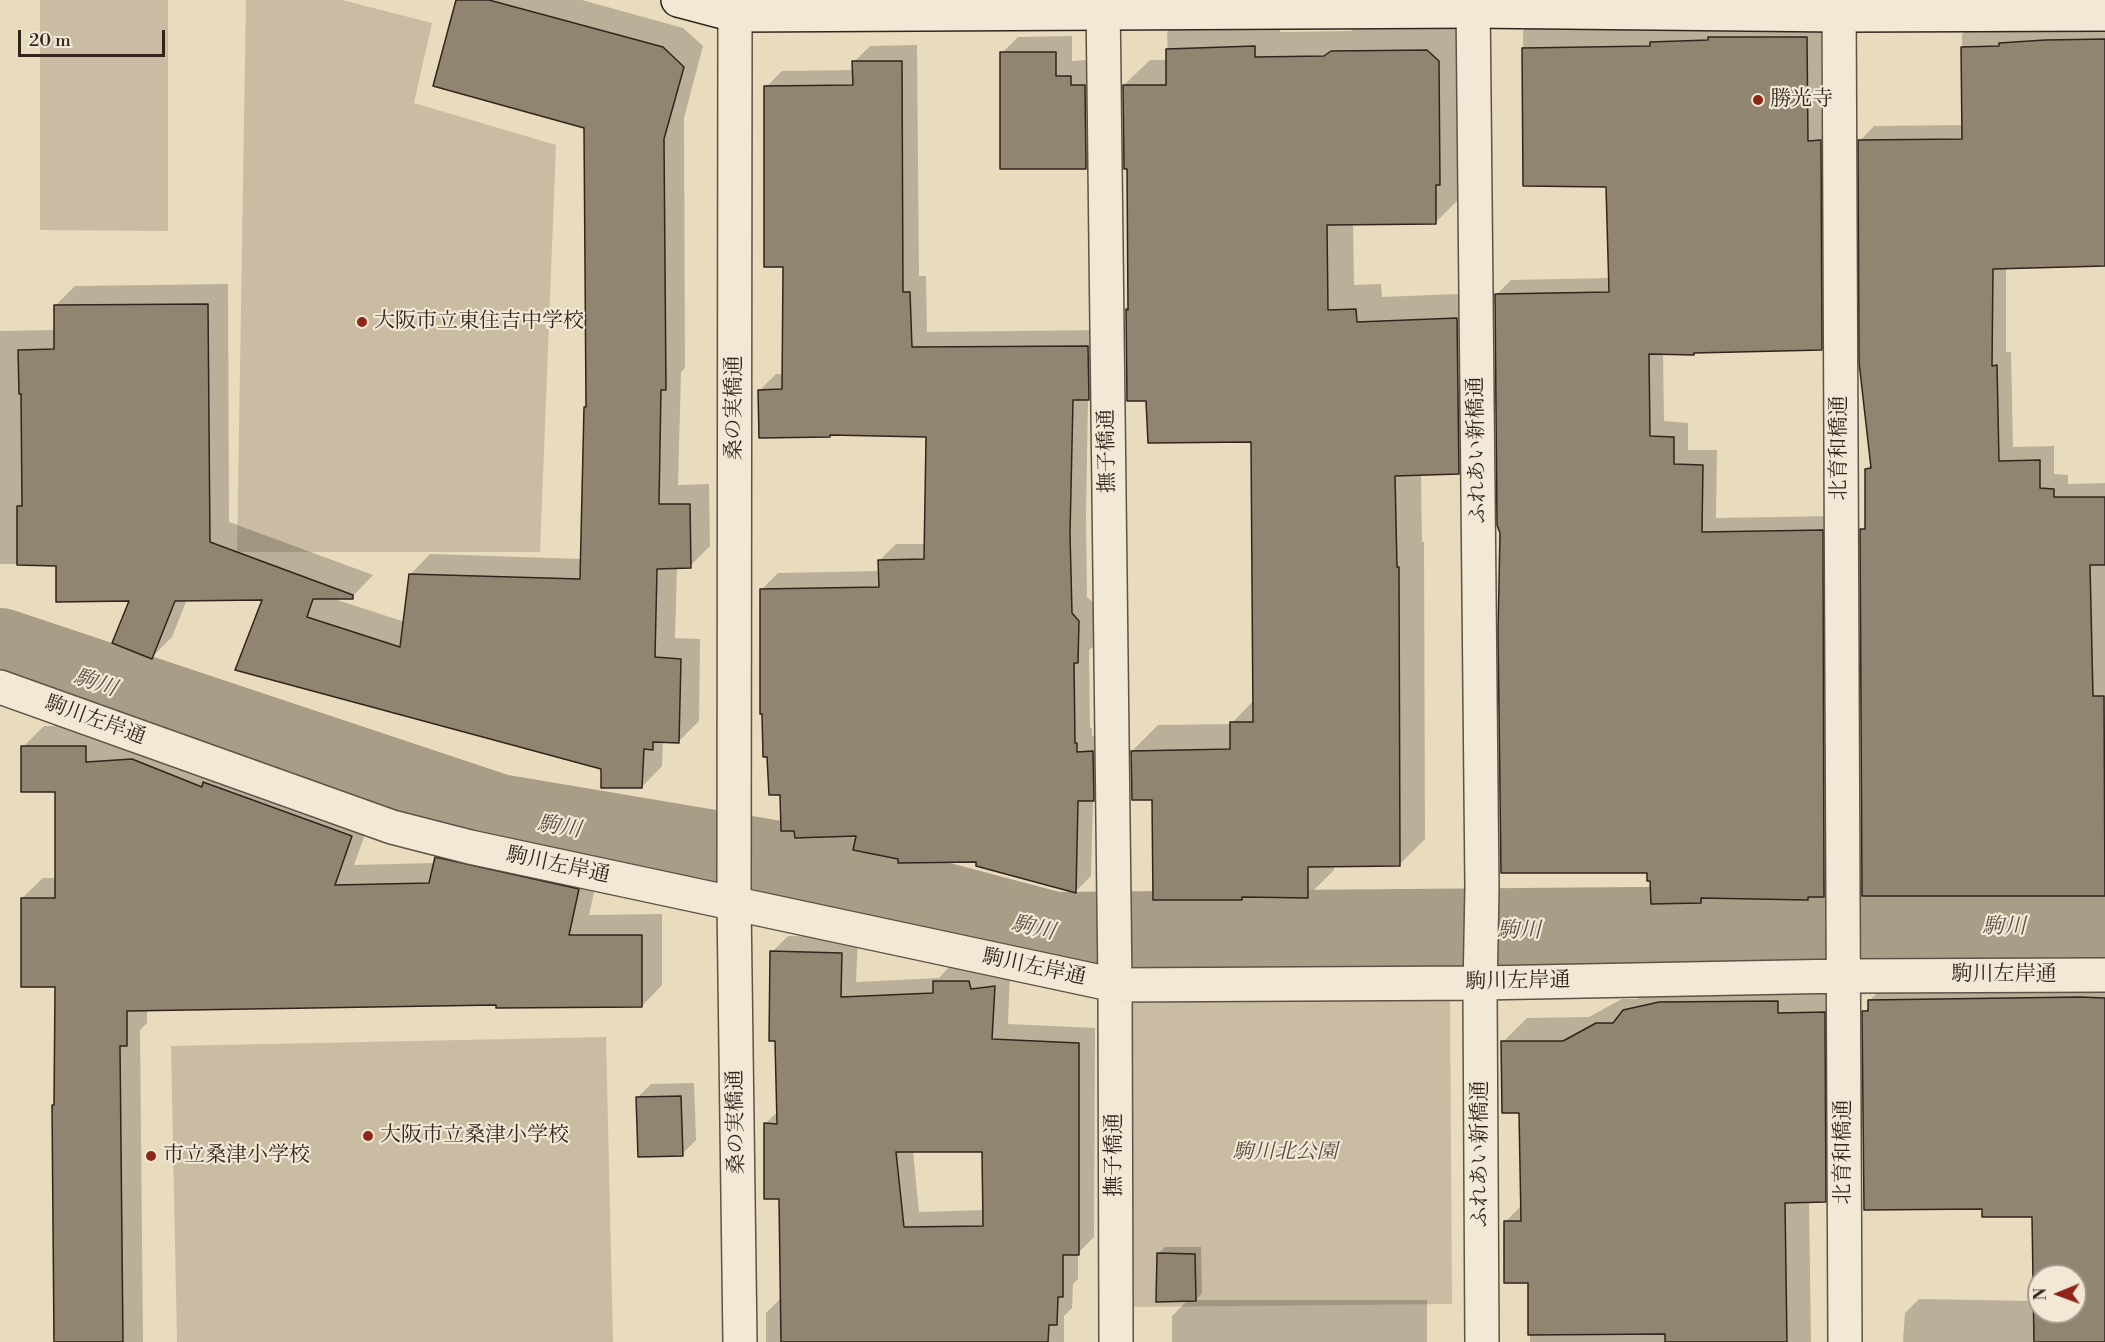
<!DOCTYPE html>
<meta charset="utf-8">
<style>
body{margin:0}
#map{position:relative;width:2105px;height:1342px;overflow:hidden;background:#e9dbbe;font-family:"Libre Bodoni",serif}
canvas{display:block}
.north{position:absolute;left:2027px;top:1264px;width:60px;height:60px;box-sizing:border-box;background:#f1e8d5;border:2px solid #a49a8c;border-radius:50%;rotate:269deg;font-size:16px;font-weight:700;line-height:24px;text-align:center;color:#31251e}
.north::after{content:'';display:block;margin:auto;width:21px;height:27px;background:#8f2418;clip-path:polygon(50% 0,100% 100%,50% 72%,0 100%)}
.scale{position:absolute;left:18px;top:30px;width:147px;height:27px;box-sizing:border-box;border:3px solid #31251e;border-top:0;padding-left:8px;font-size:18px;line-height:21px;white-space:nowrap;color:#31251e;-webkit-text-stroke:4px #f1e8d5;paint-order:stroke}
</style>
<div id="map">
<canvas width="2105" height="1342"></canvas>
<div class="north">N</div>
<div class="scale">20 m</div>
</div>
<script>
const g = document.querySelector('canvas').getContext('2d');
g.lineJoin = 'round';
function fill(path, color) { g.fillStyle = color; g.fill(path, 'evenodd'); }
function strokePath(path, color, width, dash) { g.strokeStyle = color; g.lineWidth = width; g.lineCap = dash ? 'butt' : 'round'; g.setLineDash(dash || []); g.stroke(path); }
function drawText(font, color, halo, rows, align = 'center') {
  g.font = font + ' "Libre Bodoni","Noto Serif JP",serif'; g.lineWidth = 4.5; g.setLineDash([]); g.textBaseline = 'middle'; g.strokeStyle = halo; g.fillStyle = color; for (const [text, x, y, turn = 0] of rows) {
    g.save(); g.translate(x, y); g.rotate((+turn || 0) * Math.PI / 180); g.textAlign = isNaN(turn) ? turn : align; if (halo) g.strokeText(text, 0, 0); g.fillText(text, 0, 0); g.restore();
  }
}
fill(new Path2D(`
 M 40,0 L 168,0 L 168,231 L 40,230 Z
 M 246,0 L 342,0 L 432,23 L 414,103 L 556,145 L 540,552 L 237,552 Z
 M 1450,997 L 1452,1304 L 1133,1307 L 1131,1003 Z
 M 606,1037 L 613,1342 L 177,1342 L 171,1046 Z`), '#cabca3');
fill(new Path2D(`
 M 458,0 L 582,0 L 683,28 L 703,46 L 684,118 L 685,368 L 681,372 L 678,485 L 709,484 L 710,546 L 690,566 L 677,567 L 675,638 L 700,639 L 699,721 L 678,742 L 663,741 L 662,766 L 642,787 L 265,598 L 187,599 L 172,637 L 152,657 L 131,599 L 57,564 L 0,564 L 0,331 L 55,330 L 55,306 L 75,286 L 228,284 L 229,522 L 373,575 L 352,597 L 331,598 L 405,622 L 410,575 L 430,554 L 582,559 L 585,408 L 587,405 L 586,127 Z
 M 1384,5 L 1431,5 L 1464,35 L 1461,197 L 1435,223 L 1353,223 L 1354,285 L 1381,284 L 1382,297 L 1483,293 L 1484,447 L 1458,473 L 1421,474 L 1422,542 L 1424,542 L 1425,839 L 1399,865 L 1334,865 L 1334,870 L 1308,896 L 1244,895 L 1241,899 L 1154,799 L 1132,751 L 1158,725 L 1231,724 L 1254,700 L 1252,441 L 1147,400 L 1127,310 L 1130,307 L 1128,168 L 1124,85 L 1150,60 L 1168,60 L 1167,32 L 1193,6 L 1280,6 L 1280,32 L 1351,31 Z
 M 1538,16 L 1821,23 L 1822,126 L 1835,126 L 1836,334 L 1821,349 L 1695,352 L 1694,354 L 1663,353 L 1664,421 L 1688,423 L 1688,450 L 1717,450 L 1716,518 L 1837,516 L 1838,880 L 1824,895 L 1811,895 L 1808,899 L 1706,897 L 1701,902 L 1652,879 L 1502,533 L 1496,295 L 1511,280 L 1610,278 L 1608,185 L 1524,184 L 1523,31 Z
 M 2105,19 L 2105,265 L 2006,267 L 2006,352 L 2011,352 L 2013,447 L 2054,446 L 2054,474 L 2068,475 L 2068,484 L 2105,483 L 2105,894 L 1863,894 L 1862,530 L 1866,525 L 1867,469 L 1872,464 L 1860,141 L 1874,126 L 1963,125 L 1962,34 L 1977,20 Z
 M 1072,36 L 1072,61 L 1086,60 L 1086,69 L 1101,69 L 1102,152 L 1086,168 L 1002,53 L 1018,37 Z
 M 917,45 L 919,276 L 926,276 L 927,332 L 1104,330 L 1104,383 L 1088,399 L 1086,517 L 1087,597 L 1095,604 L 1094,646 L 1089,650 L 1090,728 L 1092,728 L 1092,736 L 1109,736 L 1109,784 L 1093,800 L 1091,876 L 1075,892 L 978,861 L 900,858 L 781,794 L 762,589 L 778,573 L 880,571 L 880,560 L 896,544 L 925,544 L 928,436 L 760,390 L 776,374 L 784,374 L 784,265 L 766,87 L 782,71 L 854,70 L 854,62 L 870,46 Z
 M 44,726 L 106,726 L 372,815 L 354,865 L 435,863 L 436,858 L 457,837 L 599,869 L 589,915 L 662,914 L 662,985 L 642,1006 L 497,1004 L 147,1009 L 147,1023 L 140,1030 L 143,1342 L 56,1342 L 56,986 L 22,898 L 43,878 L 57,878 L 57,790 L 23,747 Z
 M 788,936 L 858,937 L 856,982 L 939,978 L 950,966 L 1010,971 L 1008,1024 L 1095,1028 L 1094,1237 L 1078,1253 L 1078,1279 L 1073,1284 L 1072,1308 L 1064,1316 L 1064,1342 L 766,1342 L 766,1313 L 782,1297 L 780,1198 L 765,1124 L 778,1111 L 772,952 ZM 913,1151 L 984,1151 L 984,1210 L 919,1212 Z
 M 2105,984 L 2105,1342 L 1903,1342 L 1905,1313 L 1919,1299 L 2035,1301 L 2033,1215 L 1984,1207 L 1864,1012 L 1870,1006 L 1869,1001 L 1883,987 ZM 2039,1276 L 2075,1276 L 2075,1312 L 2039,1312 Z
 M 1649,986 L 1849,988 L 1849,1176 L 1825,1201 L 1809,1201 L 1811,1342 L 1530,1342 L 1530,1282 L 1506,1221 L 1522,1205 L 1520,1111 L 1503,1042 L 1527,1018 L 1589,1017 L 1622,999 L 1637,999 Z
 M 694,1083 L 696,1140 L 682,1154 L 637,1098 L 651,1084 Z
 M 1165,1247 L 1201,1247 L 1202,1293 L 1196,1300 L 1427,1300 L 1427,1342 L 1172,1342 L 1172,1316 L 1188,1300 L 1158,1254 Z`), '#0003');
strokePath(new Path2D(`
 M 0,652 L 498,818 L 801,869 L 1054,936 L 2105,927`), '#aa9d88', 88);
const building = new Path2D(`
 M 456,0 L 489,0 L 663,47 L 684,67 L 664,139 L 666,390 L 661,390 L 659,504 L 690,504 L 691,568 L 657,569 L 655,657 L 681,659 L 679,743 L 653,742 L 653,750 L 644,749 L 642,788 L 601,788 L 601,769 L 235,670 L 262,600 L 175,601 L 152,659 L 112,643 L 129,601 L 56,602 L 56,566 L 17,565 L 17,506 L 22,506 L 21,394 L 19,394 L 18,350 L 54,349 L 54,305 L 208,304 L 210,542 L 353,595 L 353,599 L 313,599 L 307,617 L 400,647 L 409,574 L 580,579 L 584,407 L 586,407 L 584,128 L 433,86 Z
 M 1708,37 L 1807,37 L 1808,141 L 1821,140 L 1822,350 L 1694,353 L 1694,355 L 1649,354 L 1650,436 L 1674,437 L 1674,464 L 1703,465 L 1702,532 L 1823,530 L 1824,897 L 1808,897 L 1808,900 L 1701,898 L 1701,903 L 1651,904 L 1650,881 L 1647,881 L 1647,873 L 1501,873 L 1498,632 L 1500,533 L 1497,525 L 1495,294 L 1609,292 L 1606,187 L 1523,186 L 1522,48 L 1650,46 L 1650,42 L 1708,40 Z
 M 2105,39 L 2105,266 L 1993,269 L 1992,366 L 1997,365 L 1999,461 L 2040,460 L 2040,488 L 2054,489 L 2054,497 L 2105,497 L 2105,565 L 2090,565 L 2093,696 L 2104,696 L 2105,896 L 1862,896 L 1860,529 L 1865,529 L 1865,469 L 1871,468 L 1859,362 L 1858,140 L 1962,139 L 1961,47 L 1999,46 L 1999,43 L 2045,40 Z
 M 1255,46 L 1255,57 L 1324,56 L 1331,51 L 1427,50 L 1439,61 L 1440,185 L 1436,185 L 1436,224 L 1327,225 L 1328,310 L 1356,309 L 1357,322 L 1457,318 L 1459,474 L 1395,476 L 1397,567 L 1399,567 L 1400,866 L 1308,867 L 1308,898 L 1242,897 L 1242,900 L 1153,900 L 1152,800 L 1132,800 L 1131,751 L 1230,749 L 1230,722 L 1253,722 L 1251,442 L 1148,443 L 1146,401 L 1127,401 L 1126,309 L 1128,310 L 1127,169 L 1124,169 L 1123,85 L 1166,85 L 1166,49 Z
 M 1000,52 L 1056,52 L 1056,76 L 1071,76 L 1071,85 L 1085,85 L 1086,169 L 1000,169 Z
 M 852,61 L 902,61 L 903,292 L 910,292 L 912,347 L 1088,346 L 1089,400 L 1073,400 L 1070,534 L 1072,613 L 1079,621 L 1078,663 L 1074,663 L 1075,743 L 1077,743 L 1077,752 L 1093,751 L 1094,801 L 1078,801 L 1076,893 L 976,866 L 976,862 L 898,863 L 898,859 L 853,850 L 856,836 L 795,838 L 794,831 L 781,831 L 780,795 L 769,795 L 767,757 L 763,757 L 762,714 L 760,714 L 760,589 L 879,587 L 878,560 L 924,559 L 926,437 L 830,435 L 830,437 L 759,438 L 758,390 L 782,389 L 783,267 L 764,267 L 764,86 L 853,85 Z
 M 21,746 L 86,746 L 86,762 L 132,759 L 202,787 L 203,782 L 352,836 L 335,885 L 429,883 L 435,857 L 579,889 L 569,935 L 642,935 L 642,1007 L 496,1008 L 496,1005 L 127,1011 L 127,1046 L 120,1046 L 123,1342 L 54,1342 L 52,1105 L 54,1105 L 55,987 L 21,987 L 21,898 L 55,898 L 55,792 L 21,792 Z
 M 770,951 L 842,953 L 841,997 L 933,993 L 933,981 L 969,981 L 971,989 L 995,986 L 992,1039 L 1079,1043 L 1079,1255 L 1063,1255 L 1063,1297 L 1058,1297 L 1057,1325 L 1049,1325 L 1048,1342 L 781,1342 L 779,1199 L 764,1199 L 764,1123 L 777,1124 L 775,1041 L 769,1041 ZM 896,1152 L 982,1152 L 983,1226 L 904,1227 Z
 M 2080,997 L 2105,998 L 2105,1342 L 2034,1342 L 2032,1217 L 1982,1217 L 1982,1209 L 1864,1210 L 1862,1011 L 1868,1011 L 1868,1000 ZM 2039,1276 L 2075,1276 L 2075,1312 L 2039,1312 Z
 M 1778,1001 L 1778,1013 L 1825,1012 L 1826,1202 L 1785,1203 L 1787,1342 L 1665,1342 L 1665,1334 L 1528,1335 L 1528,1283 L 1504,1283 L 1504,1221 L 1521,1221 L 1519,1113 L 1502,1113 L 1501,1041 L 1563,1041 L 1596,1023 L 1613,1023 L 1623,1010 L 1659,1002 Z
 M 681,1096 L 683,1156 L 638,1157 L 636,1097 Z
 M 1157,1253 L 1195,1254 L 1196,1301 L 1156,1302 Z`);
fill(building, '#918471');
strokePath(building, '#31251e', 1.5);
const street = new Path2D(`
 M 735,0 L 734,903 L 740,1342
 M 1103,0 L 1115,985 L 1116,1342
 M 1473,0 L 1482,887 L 1480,991 L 1482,1342
 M 1839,0 L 1845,1342
 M 0,687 L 392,827 L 470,847 L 1115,985 L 1481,983 L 1843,976 L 2105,975`);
const secondary = new Path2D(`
 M 678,0 L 735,15 L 1473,11 L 1839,15 L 2105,14`);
strokePath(street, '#5f5246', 36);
strokePath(secondary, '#31251e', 36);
strokePath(street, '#f1e8d5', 33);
strokePath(secondary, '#f1e8d5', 33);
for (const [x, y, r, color] of [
 [1758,100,6,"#8f2418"],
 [362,322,6,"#8f2418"],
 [368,1136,6,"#8f2418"],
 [151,1156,6,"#8f2418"]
]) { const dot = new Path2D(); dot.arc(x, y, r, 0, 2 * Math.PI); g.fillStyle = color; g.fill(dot); strokePath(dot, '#f1e8d5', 2); }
drawText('21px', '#31251e', '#f1e8d5', [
 ["勝光寺",1770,100],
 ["大阪市立東住吉中学校",374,322],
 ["大阪市立桑津小学校",380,1136],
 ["市立桑津小学校",163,1156]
], 'left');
drawText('21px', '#31251e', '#f1e8d5', [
 ["桑の実橋通",735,408,-90],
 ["北育和橋通",1840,448,-90],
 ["ふれあい新橋通",1478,450,-91],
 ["撫子橋通",1108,451,-91],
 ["駒川左岸通",95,721,20],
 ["駒川左岸通",558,866,12],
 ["駒川左岸通",1034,968,12],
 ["駒川左岸通",2004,975],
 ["駒川左岸通",1518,982,-1],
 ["桑の実橋通",737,1122,-91],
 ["北育和橋通",1844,1152,-90],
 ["ふれあい新橋通",1481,1154,-90],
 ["撫子橋通",1115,1155,-90]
]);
drawText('italic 21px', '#574b3f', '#f1e8d5', [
 ["駒川北公園",1285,1153]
]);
drawText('italic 22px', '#5b4f43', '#f1e8d5', [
 ["駒川",95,684,18],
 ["駒川",559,828,9],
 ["駒川",2004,928],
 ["駒川",1033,929,12],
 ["駒川",1519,932]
]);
</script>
